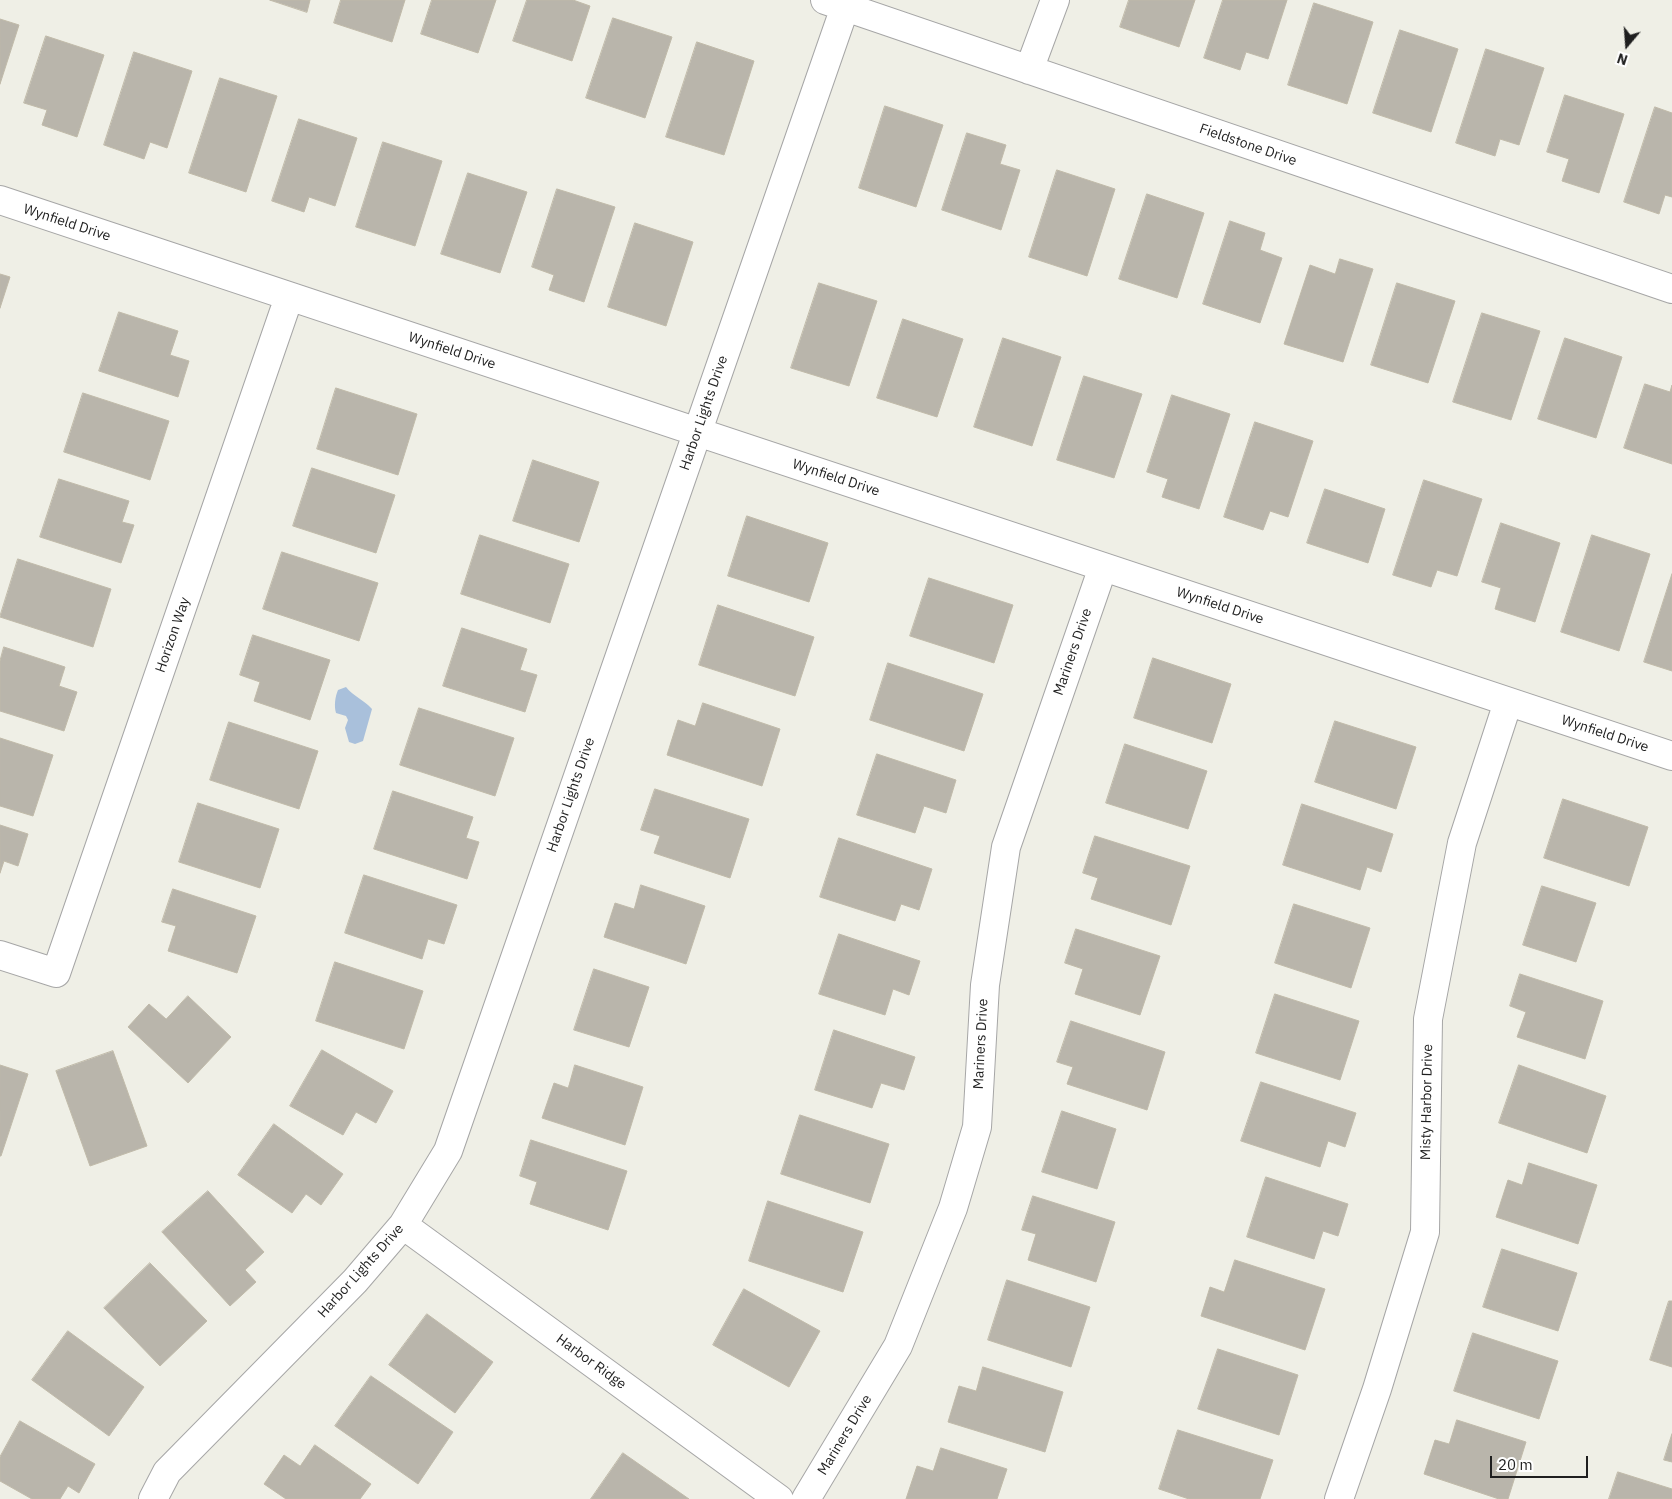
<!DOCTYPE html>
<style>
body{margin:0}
#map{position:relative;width:1672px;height:1499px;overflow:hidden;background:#efefe6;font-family:"IBM Plex Sans",sans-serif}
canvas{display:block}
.north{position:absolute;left:1602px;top:20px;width:50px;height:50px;-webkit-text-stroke:4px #fff;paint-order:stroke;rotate:198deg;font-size:14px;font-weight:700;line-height:20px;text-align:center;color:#1f1f1f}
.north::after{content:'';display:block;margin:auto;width:18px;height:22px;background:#1f1f1f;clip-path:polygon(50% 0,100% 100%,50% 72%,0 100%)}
.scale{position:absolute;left:1490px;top:1456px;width:98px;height:22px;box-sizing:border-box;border:2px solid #1f1f1f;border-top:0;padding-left:6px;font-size:15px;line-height:18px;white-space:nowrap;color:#1f1f1f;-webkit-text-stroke:4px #fff;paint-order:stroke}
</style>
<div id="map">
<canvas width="1672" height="1499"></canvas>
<div class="north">N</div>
<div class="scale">20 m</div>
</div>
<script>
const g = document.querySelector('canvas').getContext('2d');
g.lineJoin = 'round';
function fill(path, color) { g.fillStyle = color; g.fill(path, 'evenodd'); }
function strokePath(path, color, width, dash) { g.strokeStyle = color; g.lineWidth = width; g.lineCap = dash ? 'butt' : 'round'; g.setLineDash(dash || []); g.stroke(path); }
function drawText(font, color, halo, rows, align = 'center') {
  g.font = font + ' "IBM Plex Sans",sans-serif'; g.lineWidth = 5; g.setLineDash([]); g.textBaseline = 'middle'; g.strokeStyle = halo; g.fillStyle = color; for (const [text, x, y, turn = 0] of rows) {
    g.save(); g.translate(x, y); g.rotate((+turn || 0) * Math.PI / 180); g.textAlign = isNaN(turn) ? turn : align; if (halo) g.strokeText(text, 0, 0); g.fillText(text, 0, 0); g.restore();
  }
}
fill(new Path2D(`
 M 346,687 C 353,696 364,700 372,709 L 363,741 L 355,744 L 349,742 L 345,728 L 348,720 L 346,716 L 336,713 C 334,706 335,697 338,690 Z`), '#a9c0db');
const building = new Path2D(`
 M 270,0 L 310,0 L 307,12 Z
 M 341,0 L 405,0 L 392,42 L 334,23 Z
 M 432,0 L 496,0 L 478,53 L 421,34 Z
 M 527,0 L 573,0 L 590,6 L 572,61 L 513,41 Z
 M 1129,0 L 1195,0 L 1179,47 L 1120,27 Z
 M 1223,0 L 1287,0 L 1268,59 L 1246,52 L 1240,70 L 1204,58 Z
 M 1314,3 L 1373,22 L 1347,104 L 1288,85 Z
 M 613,18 L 672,37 L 645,118 L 586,98 Z
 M 0,19 L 19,25 L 0,84 Z
 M 1400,30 L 1458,49 L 1431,132 L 1373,113 Z
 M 46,36 L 104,55 L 77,137 L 42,125 L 47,110 L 24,103 Z
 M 697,42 L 754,61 L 724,155 L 666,137 Z
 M 1486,49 L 1544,68 L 1519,145 L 1500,139 L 1495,156 L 1456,143 Z
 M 134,52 L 192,71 L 167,148 L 150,142 L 144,159 L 104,145 Z
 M 220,78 L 277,96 L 246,192 L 189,173 Z
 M 1565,95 L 1624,114 L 1599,193 L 1562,181 L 1569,159 L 1547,152 Z
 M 885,106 L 943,125 L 916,207 L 859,188 Z
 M 1655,107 L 1672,113 L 1672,197 L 1665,195 L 1659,214 L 1624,202 Z
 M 299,119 L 357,138 L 335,206 L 309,197 L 304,212 L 272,201 Z
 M 967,133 L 1006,145 L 1000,164 L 1020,170 L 1001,230 L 942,210 Z
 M 383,142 L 442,161 L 415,246 L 356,227 Z
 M 1057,170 L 1115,189 L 1087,276 L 1029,257 Z
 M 468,173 L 527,192 L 500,273 L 441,254 Z
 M 557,189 L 615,207 L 584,302 L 549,290 L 554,275 L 532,267 Z
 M 1147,194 L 1204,213 L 1177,298 L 1119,279 Z
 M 1230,221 L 1265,233 L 1260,250 L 1282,258 L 1260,323 L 1203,304 Z
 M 635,223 L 693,242 L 666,326 L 608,307 Z
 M 1340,259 L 1373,269 L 1343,362 L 1284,344 L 1310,265 L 1335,274 Z
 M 0,274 L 10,277 L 0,308 Z
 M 819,283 L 877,301 L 849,386 L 791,368 Z
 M 1397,283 L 1455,301 L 1428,383 L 1371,365 Z
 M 119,312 L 178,331 L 170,355 L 189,361 L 178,397 L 99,371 Z
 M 1482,313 L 1540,331 L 1511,420 L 1453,402 Z
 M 903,319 L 963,339 L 937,417 L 877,398 Z
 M 1003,338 L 1061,357 L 1032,446 L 974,427 Z
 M 1565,338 L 1622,357 L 1596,438 L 1538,419 Z
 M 1084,376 L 1142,394 L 1114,478 L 1057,460 Z
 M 1645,384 L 1670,392 L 1672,385 L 1672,464 L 1624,448 Z
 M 336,388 L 417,414 L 398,475 L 317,449 Z
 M 83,393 L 169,421 L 150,480 L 64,452 Z
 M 1172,395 L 1230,414 L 1199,509 L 1162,497 L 1168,479 L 1147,472 Z
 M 1255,422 L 1313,441 L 1288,517 L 1270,511 L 1263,530 L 1224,517 Z
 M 533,460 L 599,482 L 579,542 L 513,521 Z
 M 312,468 L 395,495 L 376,553 L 293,526 Z
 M 59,479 L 129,501 L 122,522 L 134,525 L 121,563 L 40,537 Z
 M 1424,480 L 1482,499 L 1457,576 L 1437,570 L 1431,587 L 1393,575 Z
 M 1325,489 L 1385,509 L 1368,563 L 1307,543 Z
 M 747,516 L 828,543 L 809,602 L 728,576 Z
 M 1501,523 L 1560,543 L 1535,622 L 1495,609 L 1501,588 L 1482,582 Z
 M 480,535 L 569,564 L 550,623 L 461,594 Z
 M 1592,535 L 1650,554 L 1619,651 L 1561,632 Z
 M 282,552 L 378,583 L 359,641 L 263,609 Z
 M 18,559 L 111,589 L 93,647 L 0,617 Z
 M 1672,574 L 1672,671 L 1644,662 Z
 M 929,578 L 1013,605 L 994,663 L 910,636 Z
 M 718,605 L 814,637 L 795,696 L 699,665 Z
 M 462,628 L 527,649 L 520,670 L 537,675 L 525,712 L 443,686 Z
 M 253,635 L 330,660 L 310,720 L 254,701 L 260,682 L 240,675 Z
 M 4,647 L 65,667 L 59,686 L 77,692 L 64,731 L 0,711 L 0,661 Z
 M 1153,658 L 1231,684 L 1212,743 L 1134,718 Z
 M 888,663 L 983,694 L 964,751 L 870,720 Z
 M 703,703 L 780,729 L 762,786 L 667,755 L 678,720 L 695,726 Z
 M 419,708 L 514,738 L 495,796 L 400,765 Z
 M 1335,721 L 1416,747 L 1396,809 L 1315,782 Z
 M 229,722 L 318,751 L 299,809 L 210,780 Z
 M 0,738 L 53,755 L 33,816 L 0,806 Z
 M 1125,744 L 1207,771 L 1188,829 L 1106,803 Z
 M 877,754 L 956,780 L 946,813 L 924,806 L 915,833 L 857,815 Z
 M 655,789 L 749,819 L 730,878 L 654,853 L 660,836 L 641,830 Z
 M 393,791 L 473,817 L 466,838 L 479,842 L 467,879 L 374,849 Z
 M 1563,799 L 1648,827 L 1629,886 L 1544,858 Z
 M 198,803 L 279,829 L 260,888 L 179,862 Z
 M 1302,804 L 1393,834 L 1381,872 L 1367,867 L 1360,890 L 1283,865 Z
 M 0,825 L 28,834 L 18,866 L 4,861 L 0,873 Z
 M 1095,836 L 1190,866 L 1171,925 L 1091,899 L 1098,878 L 1083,873 Z
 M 839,838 L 932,869 L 919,910 L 901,904 L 895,921 L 820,897 Z
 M 364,875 L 457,905 L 444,944 L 428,939 L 422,959 L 345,933 Z
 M 641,885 L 705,906 L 686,964 L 604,937 L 615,903 L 634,909 Z
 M 1542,886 L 1596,903 L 1576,962 L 1523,945 Z
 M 173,889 L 256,916 L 237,973 L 168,951 L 176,926 L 162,922 Z
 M 1294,904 L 1370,928 L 1351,988 L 1275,963 Z
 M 1076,929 L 1160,956 L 1140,1015 L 1075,994 L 1083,969 L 1065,963 Z
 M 839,934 L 920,961 L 909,995 L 893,989 L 885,1015 L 819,994 Z
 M 335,962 L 423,991 L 404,1049 L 316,1021 Z
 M 594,969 L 649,987 L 629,1047 L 574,1030 Z
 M 1520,974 L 1603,1001 L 1585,1059 L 1517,1037 L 1526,1012 L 1510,1006 Z
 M 1275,994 L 1359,1021 L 1340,1080 L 1256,1053 Z
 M 188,996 L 231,1037 L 188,1083 L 128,1027 L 149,1004 L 166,1019 Z
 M 1071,1021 L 1165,1052 L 1147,1110 L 1067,1084 L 1073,1067 L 1057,1062 Z
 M 834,1030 L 915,1057 L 904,1090 L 881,1083 L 872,1108 L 815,1090 Z
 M 322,1050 L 393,1091 L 376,1123 L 356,1112 L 343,1135 L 290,1106 Z
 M 113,1051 L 147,1146 L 90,1166 L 56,1071 Z
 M 0,1065 L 28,1074 L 1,1156 L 0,1156 Z
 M 575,1065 L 643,1087 L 625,1145 L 542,1118 L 554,1083 L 568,1088 Z
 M 1519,1065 L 1606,1096 L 1587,1153 L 1499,1123 Z
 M 1261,1082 L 1356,1113 L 1345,1147 L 1328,1141 L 1320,1167 L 1241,1141 Z
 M 1062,1111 L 1116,1129 L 1097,1189 L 1042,1172 Z
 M 800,1115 L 889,1144 L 870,1203 L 781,1174 Z
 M 274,1124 L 343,1174 L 321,1205 L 306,1194 L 292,1213 L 238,1175 Z
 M 531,1140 L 627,1171 L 608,1230 L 530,1204 L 537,1182 L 520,1176 Z
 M 1529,1163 L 1597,1185 L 1578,1244 L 1496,1217 L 1508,1180 L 1522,1185 Z
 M 1266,1177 L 1348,1204 L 1338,1236 L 1323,1231 L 1314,1259 L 1247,1237 Z
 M 208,1191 L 264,1252 L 245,1270 L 256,1282 L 230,1306 L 162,1232 Z
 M 1033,1196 L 1115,1222 L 1096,1282 L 1028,1260 L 1036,1234 L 1022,1230 Z
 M 768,1201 L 863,1232 L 843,1292 L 749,1261 Z
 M 1502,1249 L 1577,1273 L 1558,1331 L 1483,1307 Z
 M 1235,1260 L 1325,1289 L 1305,1350 L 1201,1316 L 1210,1287 L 1224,1292 Z
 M 150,1263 L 207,1321 L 160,1366 L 104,1308 Z
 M 1007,1280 L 1090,1307 L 1071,1367 L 988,1340 Z
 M 744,1289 L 820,1331 L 789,1387 L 713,1345 Z
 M 1669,1301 L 1672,1301 L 1672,1367 L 1650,1360 Z
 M 427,1314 L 493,1362 L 455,1413 L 389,1365 Z
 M 68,1331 L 144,1387 L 109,1436 L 32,1380 Z
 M 1473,1333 L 1558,1361 L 1539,1419 L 1454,1391 Z
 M 1218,1349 L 1298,1375 L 1279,1435 L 1198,1409 Z
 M 983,1367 L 1063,1392 L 1045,1452 L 948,1422 L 959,1386 L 976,1391 Z
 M 371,1376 L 453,1432 L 418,1484 L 335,1426 Z
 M 1457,1420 L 1526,1442 L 1508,1499 L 1499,1499 L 1424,1474 L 1435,1440 L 1449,1444 Z
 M 20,1421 L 95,1464 L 79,1493 L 68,1486 L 60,1499 L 32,1499 L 0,1481 L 0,1457 Z
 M 1178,1430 L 1273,1460 L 1260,1499 L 1189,1499 L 1159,1489 Z
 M 1672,1434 L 1672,1462 L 1664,1460 Z
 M 315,1445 L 371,1484 L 360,1499 L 286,1499 L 264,1484 L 284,1455 L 300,1466 Z
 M 941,1448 L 1007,1469 L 997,1499 L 906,1499 L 917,1466 L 933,1471 Z
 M 623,1453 L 689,1499 L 591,1499 Z
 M 1618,1472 L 1672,1489 L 1672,1499 L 1609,1499 Z`);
fill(building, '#b9b5ab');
strokePath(building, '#c0baa9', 1);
const minor = new Path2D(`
 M 825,0 L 1672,289
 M 1029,70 L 1055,0
 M 0,200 L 1672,756
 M 0,955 L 56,973 L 289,297
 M 403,1225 L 779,1499
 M 153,1499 L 167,1472 L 355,1281 L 403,1225 L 448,1151 L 845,7
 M 806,1499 L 898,1346 L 953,1208 L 977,1127 L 985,985 L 1006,847 L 1103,567
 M 1339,1499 L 1377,1389 L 1425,1232 L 1428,1019 L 1462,843 L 1508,702`);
strokePath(minor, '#a6a6a6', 30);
strokePath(minor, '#fff', 28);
drawText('14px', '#1f1f1f', '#fff', [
 ["Fieldstone Drive",1248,145,19],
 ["Wynfield Drive",67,223,18],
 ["Wynfield Drive",452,351,18],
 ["Harbor Lights Drive",704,413,-71],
 ["Wynfield Drive",836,478,18],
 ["Wynfield Drive",1220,606,18],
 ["Horizon Way",173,635,-71],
 ["Mariners Drive",1073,652,-71],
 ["Wynfield Drive",1605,734,18],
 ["Harbor Lights Drive",571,795,-71],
 ["Mariners Drive",981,1044,-87],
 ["Misty Harbor Drive",1427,1102,-89],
 ["Harbor Lights Drive",361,1271,-48],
 ["Harbor Ridge",591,1362,36],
 ["Mariners Drive",845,1435,-59]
]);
</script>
